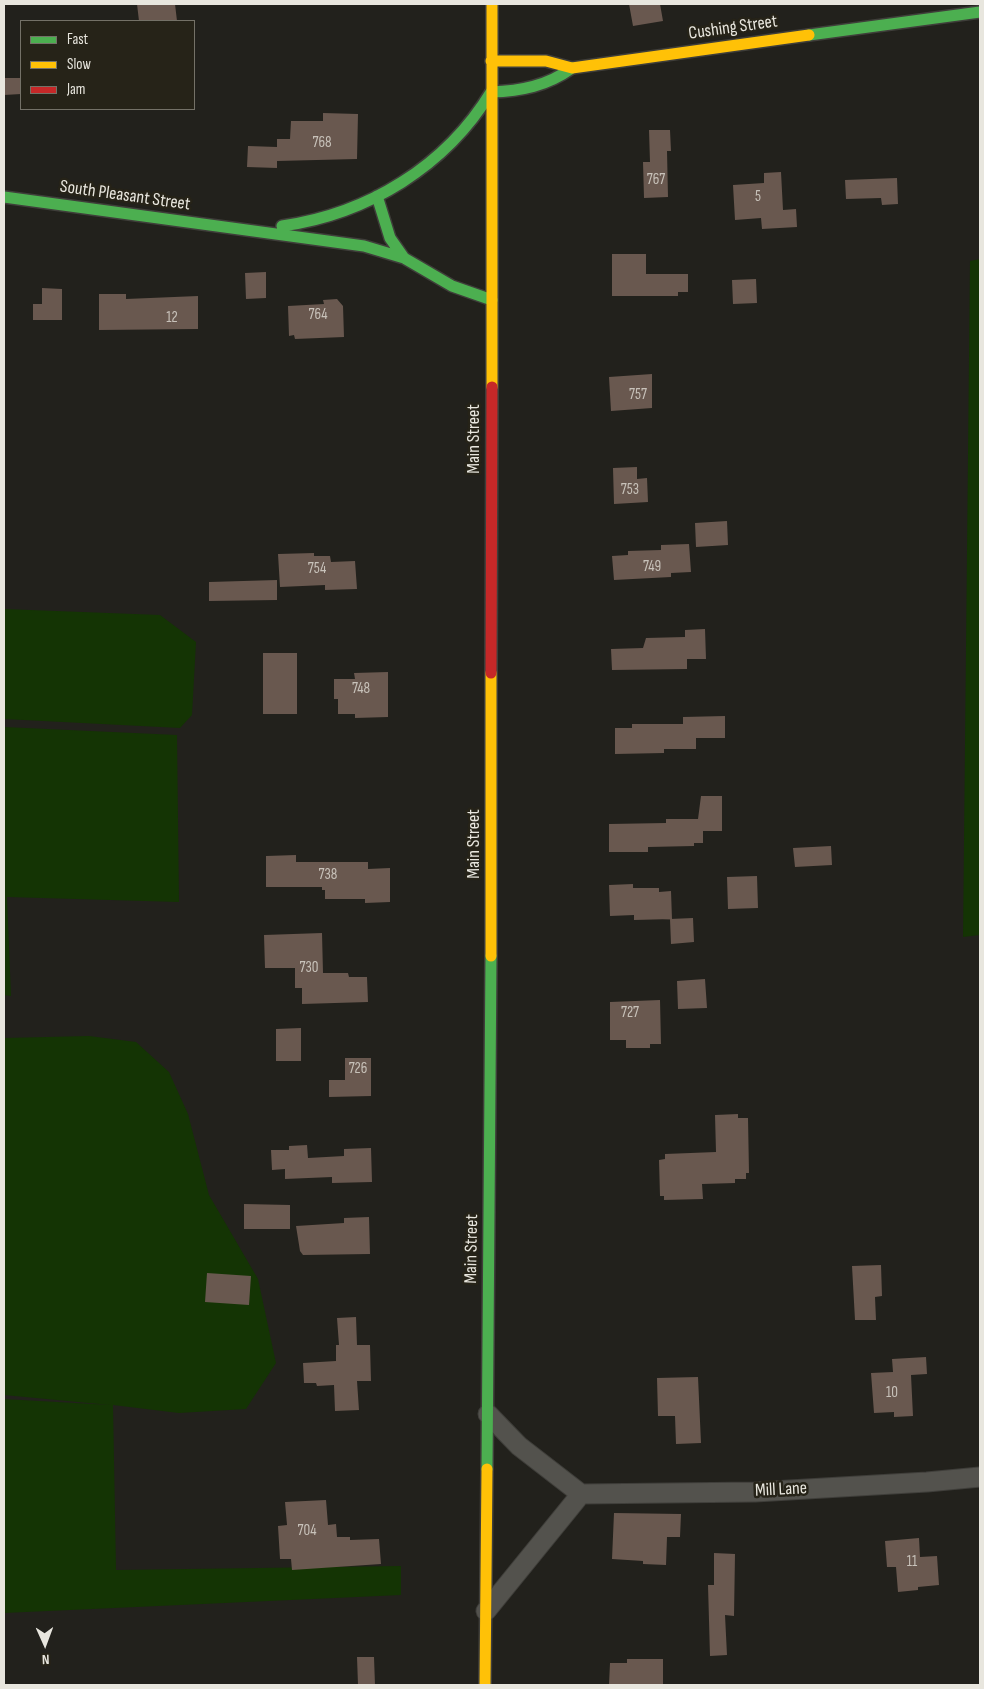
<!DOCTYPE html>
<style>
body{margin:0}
#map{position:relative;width:984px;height:1689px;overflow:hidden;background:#22211c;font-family:"Sofia Sans Condensed",sans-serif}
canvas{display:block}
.frame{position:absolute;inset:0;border:5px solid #e8e6de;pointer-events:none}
.legend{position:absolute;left:20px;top:20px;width:175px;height:90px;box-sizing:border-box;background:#262318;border:1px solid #747167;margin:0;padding:6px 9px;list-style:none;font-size:15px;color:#e8e6de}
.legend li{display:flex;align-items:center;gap:10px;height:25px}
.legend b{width:25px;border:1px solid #747167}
.north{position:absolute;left:20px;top:1619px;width:50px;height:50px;-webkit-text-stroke:4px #262318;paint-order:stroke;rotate:178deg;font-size:14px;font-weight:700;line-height:20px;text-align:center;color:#e8e6de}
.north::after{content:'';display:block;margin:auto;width:18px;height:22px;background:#e8e6de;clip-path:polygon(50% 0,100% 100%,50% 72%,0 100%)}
</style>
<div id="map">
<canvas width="984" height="1689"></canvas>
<div class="frame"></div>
<ul class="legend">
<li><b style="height:6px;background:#4caf50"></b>Fast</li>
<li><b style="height:6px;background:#ffc107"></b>Slow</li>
<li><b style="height:6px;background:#c62828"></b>Jam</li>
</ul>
<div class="north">N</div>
</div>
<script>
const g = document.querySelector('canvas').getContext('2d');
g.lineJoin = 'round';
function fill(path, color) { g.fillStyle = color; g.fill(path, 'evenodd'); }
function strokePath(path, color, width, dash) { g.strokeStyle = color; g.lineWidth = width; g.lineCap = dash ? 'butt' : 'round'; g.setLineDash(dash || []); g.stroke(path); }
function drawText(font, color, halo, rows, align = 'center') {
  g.font = font + ' "Sofia Sans Condensed",sans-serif'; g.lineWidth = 5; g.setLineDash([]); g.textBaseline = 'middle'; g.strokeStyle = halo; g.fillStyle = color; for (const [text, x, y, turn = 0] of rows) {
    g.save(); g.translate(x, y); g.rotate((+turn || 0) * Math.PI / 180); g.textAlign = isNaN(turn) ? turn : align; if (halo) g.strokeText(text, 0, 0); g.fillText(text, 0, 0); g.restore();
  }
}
fill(new Path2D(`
 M 980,259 L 980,935 L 963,937 L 970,261 Z
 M 4,609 L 160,615 L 196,642 L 192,715 L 180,728 L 4,719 Z
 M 4,727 L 177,735 L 179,902 L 7,897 L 11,996 L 4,995 Z
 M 89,1036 L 136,1042 L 169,1072 L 188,1114 L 209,1195 L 258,1279 L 276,1363 L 246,1409 L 179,1413 L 113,1405 L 116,1570 L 401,1566 L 401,1595 L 4,1613 L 4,1399 L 110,1405 L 4,1395 L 4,1038 Z`), '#143404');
fill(new Path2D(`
 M 137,4 L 175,4 L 177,21 L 139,21 Z
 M 629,4 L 660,4 L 663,21 L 633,26 Z
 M 4,78 L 21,78 L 21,94 L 4,95 Z
 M 323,113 L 358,114 L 357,159 L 277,161 L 277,168 L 247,167 L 248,146 L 277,147 L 277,139 L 290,139 L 291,121 L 323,121 Z
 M 649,130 L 670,130 L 671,151 L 667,151 L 668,197 L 644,198 L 643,162 L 650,162 Z
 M 781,172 L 783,210 L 796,209 L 797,227 L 762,229 L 761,218 L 735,220 L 733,185 L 764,183 L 764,173 Z
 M 897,178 L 898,204 L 882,205 L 881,198 L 846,199 L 845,180 Z
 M 612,254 L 646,254 L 646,274 L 688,274 L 688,292 L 678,292 L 678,296 L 612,296 Z
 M 266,272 L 266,298 L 246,299 L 245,273 Z
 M 756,279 L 757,303 L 733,304 L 732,280 Z
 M 42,288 L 62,289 L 62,320 L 33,320 L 33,304 L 42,304 Z
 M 99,294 L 126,294 L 126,299 L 198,296 L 198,329 L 99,330 Z
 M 337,299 L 343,306 L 344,337 L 295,339 L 294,335 L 289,336 L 288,306 L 324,304 L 323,300 Z
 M 652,374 L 652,408 L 611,411 L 609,377 Z
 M 637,467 L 637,479 L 647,478 L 648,502 L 614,504 L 613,468 Z
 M 727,521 L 728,545 L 696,547 L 695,523 Z
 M 689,544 L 691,572 L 671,573 L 671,577 L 614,580 L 612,556 L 628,555 L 628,551 L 661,550 L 661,545 Z
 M 314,553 L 314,556 L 330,556 L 331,562 L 355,561 L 357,589 L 325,590 L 325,585 L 280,587 L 278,554 Z
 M 277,580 L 277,600 L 209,601 L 209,582 Z
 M 705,629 L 706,659 L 687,659 L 687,669 L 612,670 L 611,649 L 643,648 L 646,638 L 685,637 L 685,630 Z
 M 263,653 L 297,653 L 297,714 L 263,714 Z
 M 388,672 L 388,717 L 355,718 L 355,714 L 338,714 L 338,699 L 334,699 L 334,679 L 355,679 L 354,673 Z
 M 725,716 L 725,738 L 696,738 L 696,749 L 664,749 L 664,753 L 615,754 L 615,728 L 632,728 L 632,724 L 683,724 L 683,717 Z
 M 701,796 L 722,796 L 722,831 L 703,831 L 703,843 L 694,843 L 694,846 L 648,847 L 648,852 L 609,852 L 609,824 L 666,823 L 666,819 L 698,819 Z
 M 831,846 L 832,865 L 795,867 L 793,848 Z
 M 296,855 L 296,862 L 368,862 L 368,869 L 390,868 L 390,902 L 365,903 L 365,899 L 325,899 L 325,890 L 322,890 L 322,887 L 266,887 L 266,856 Z
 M 757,876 L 758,908 L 728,909 L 727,877 Z
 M 633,884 L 633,888 L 659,888 L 659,892 L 671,891 L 672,919 L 634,920 L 634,915 L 610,916 L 609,885 Z
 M 693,918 L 694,942 L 671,944 L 670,919 Z
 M 322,933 L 323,973 L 348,973 L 349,977 L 367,977 L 368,1002 L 302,1004 L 302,988 L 295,988 L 295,968 L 265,968 L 264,935 Z
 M 705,979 L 707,1008 L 678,1009 L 677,981 Z
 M 660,1000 L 661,1044 L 650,1044 L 650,1048 L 626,1048 L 626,1040 L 610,1040 L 610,1002 Z
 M 301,1028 L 301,1061 L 276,1061 L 276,1029 Z
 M 345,1058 L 371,1058 L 371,1096 L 329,1097 L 329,1080 L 345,1080 Z
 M 738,1114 L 738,1118 L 748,1118 L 749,1173 L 746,1173 L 746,1179 L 735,1179 L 735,1183 L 702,1184 L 703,1199 L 664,1200 L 664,1196 L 660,1196 L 659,1160 L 665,1159 L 665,1154 L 716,1152 L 715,1115 Z
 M 307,1145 L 308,1158 L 344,1156 L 344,1149 L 371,1148 L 372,1182 L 332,1183 L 332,1177 L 285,1179 L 285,1169 L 272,1170 L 271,1150 L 289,1150 L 289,1146 Z
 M 244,1204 L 290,1205 L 290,1229 L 244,1229 Z
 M 369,1217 L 370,1254 L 303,1255 L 300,1251 L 296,1226 L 344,1223 L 344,1218 Z
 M 881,1265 L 882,1296 L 875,1297 L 876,1320 L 855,1320 L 852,1266 Z
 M 207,1273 L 251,1276 L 249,1305 L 205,1302 Z
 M 356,1317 L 357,1345 L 370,1345 L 371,1381 L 357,1381 L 359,1410 L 335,1411 L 334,1385 L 317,1386 L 316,1383 L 304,1383 L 303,1363 L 336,1361 L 336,1345 L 339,1345 L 337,1318 Z
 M 926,1357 L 927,1374 L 911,1375 L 913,1416 L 894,1417 L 894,1412 L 874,1413 L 871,1373 L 893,1372 L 892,1359 Z
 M 698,1377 L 701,1443 L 676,1444 L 675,1416 L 658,1416 L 657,1378 Z
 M 326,1500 L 328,1525 L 336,1524 L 337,1537 L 350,1537 L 350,1540 L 379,1539 L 381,1564 L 292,1570 L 291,1559 L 280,1559 L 278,1526 L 287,1525 L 285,1502 Z
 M 614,1513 L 681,1514 L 680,1537 L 667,1537 L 666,1565 L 643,1564 L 643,1561 L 612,1559 Z
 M 919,1538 L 920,1557 L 937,1556 L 939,1585 L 918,1587 L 918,1590 L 898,1592 L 896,1567 L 887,1567 L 885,1541 Z
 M 714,1553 L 735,1554 L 734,1616 L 725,1615 L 727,1655 L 710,1656 L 708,1585 L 714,1585 Z
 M 357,1657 L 374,1657 L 375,1685 L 358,1685 Z
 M 627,1659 L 663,1659 L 663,1685 L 609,1685 L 610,1663 L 627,1663 Z`), '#69584f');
const street = new Path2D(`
 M 488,1414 L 519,1446 L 581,1494
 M 486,1611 L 581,1494 L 755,1492 L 927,1482 L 980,1477`);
const fast = new Path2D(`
 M 809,35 L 980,12
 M 491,92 C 521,91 547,86 572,68
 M 377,196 L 390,238 L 404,258
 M 4,197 L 364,246 L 404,258 L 452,286 L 492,300
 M 282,226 C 368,214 446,166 491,92
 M 487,1469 L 491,956`);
const slow = new Path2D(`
 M 491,61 L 546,61 L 572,68 L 809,35
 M 492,387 L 492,4
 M 491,956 L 491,673
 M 485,1685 L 487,1469`);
const jam = new Path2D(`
 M 491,673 L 492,387`);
strokePath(street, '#3f3e3a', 21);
strokePath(fast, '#3f3e3a', 14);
strokePath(slow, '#3f3e3a', 14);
strokePath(jam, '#3f3e3a', 14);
strokePath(street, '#53524d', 19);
strokePath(fast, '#4caf50', 11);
strokePath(slow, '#ffc107', 11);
strokePath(jam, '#c62828', 11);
drawText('15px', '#c8c2ba', null, [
 ["768",322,143],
 ["767",656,180],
 ["5",758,197],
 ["764",318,315],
 ["12",172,318],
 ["757",638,395],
 ["753",630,490],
 ["749",652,567],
 ["754",317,569],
 ["748",361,689],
 ["738",328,875],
 ["730",309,968],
 ["727",630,1013],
 ["726",358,1069],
 ["10",892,1393],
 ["704",307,1531],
 ["11",912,1562]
]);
drawText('18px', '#e8e6de', '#262318', [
 ["Cushing Street",733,28,-8],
 ["South Pleasant Street",125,196,8],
 ["Main Street",474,439,-90],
 ["Main Street",474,844,-90],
 ["Main Street",472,1249,-89],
 ["Mill Lane",781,1490,-3]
]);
</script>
